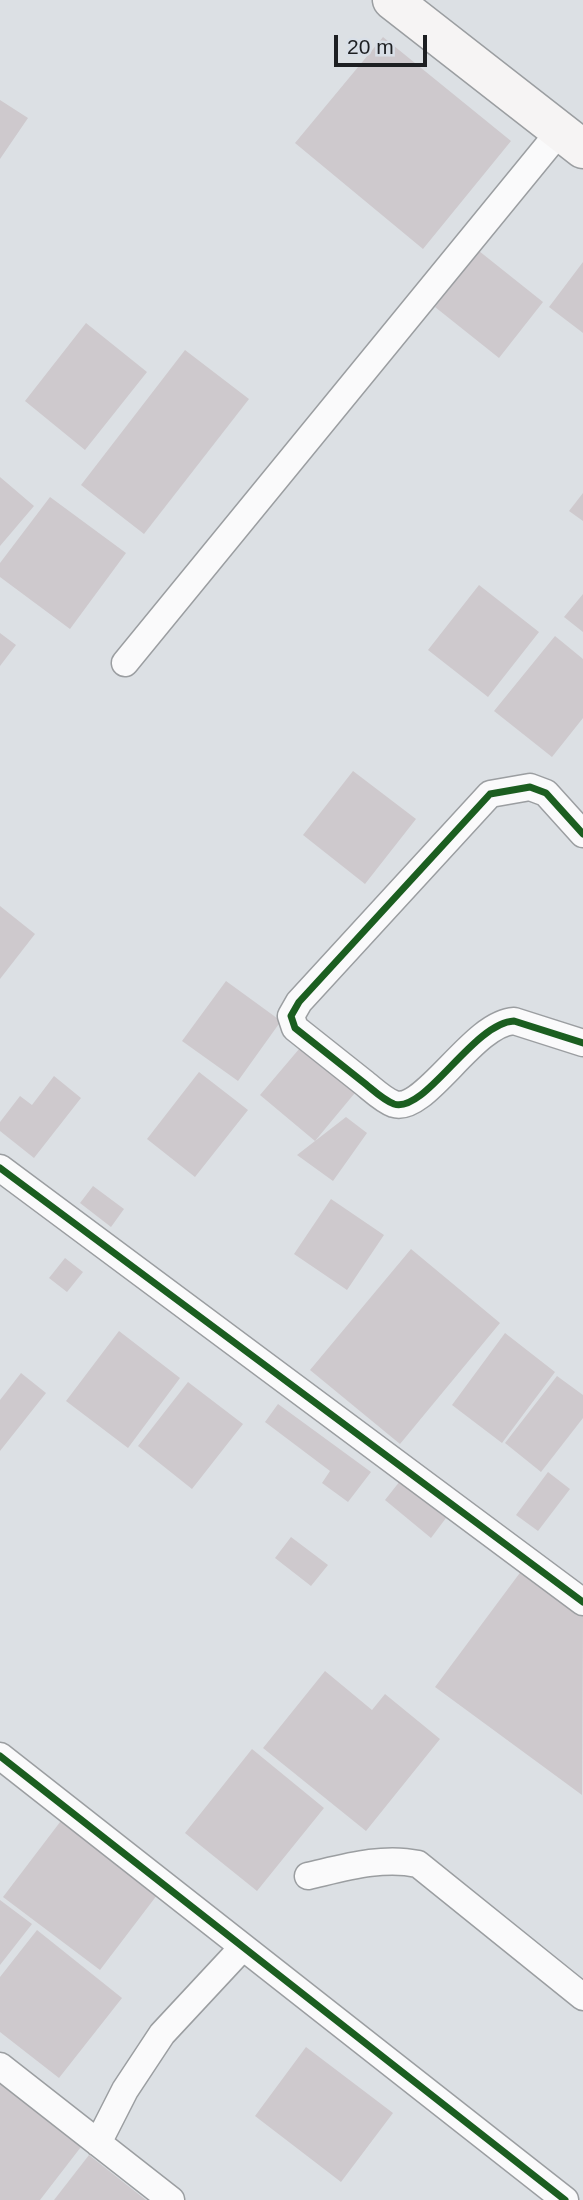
<!DOCTYPE html>
<style>
body{margin:0}
#map{position:relative;width:583px;height:2200px;overflow:hidden;background:#dce0e4;font-family:Helvetica,sans-serif}
canvas{display:block}
.scale{position:absolute;left:334px;top:35px;width:93px;height:32px;box-sizing:border-box;border:4px solid #1d1f22;border-top:0;padding-left:9px;font-size:21px;line-height:24px;white-space:nowrap;color:#1d1f22;-webkit-text-stroke:5px #d9dfe7;paint-order:stroke}
</style>
<div id="map">
<canvas width="583" height="2200"></canvas>
<div class="scale">20 m</div>
</div>
<script>
const g = document.querySelector('canvas').getContext('2d');
g.lineJoin = 'round';
function fill(path, color) { g.fillStyle = color; g.fill(path, 'evenodd'); }
function strokePath(path, color, width, dash) { g.strokeStyle = color; g.lineWidth = width; g.lineCap = dash ? 'butt' : 'round'; g.setLineDash(dash || []); g.stroke(path); }
fill(new Path2D(`
 M 383,37 L 511,141 L 423,249 L 295,143 Z
 M 0,100 L 28,118 L 0,159 Z
 M 479,251 L 543,302 L 499,358 L 435,307 Z
 M 583,262 L 583,333 L 549,307 Z
 M 86,323 L 147,372 L 85,450 L 25,401 Z
 M 185,350 L 249,399 L 144,534 L 81,485 Z
 M 0,477 L 34,506 L 0,546 Z
 M 583,493 L 583,521 L 569,511 Z
 M 50,497 L 126,553 L 70,629 L 0,577 L 0,563 Z
 M 479,585 L 539,632 L 488,697 L 428,650 Z
 M 583,594 L 583,632 L 564,617 Z
 M 0,633 L 16,645 L 0,666 Z
 M 555,636 L 583,659 L 583,718 L 552,757 L 494,711 Z
 M 353,771 L 416,819 L 365,884 L 303,835 Z
 M 0,906 L 35,934 L 0,979 Z
 M 226,981 L 281,1021 L 238,1081 L 182,1041 Z
 M 305,1042 L 359,1088 L 315,1141 L 260,1095 Z
 M 199,1072 L 248,1110 L 195,1177 L 147,1139 Z
 M 54,1076 L 81,1098 L 34,1158 L 0,1131 L 0,1122 L 20,1096 L 32,1105 Z
 M 346,1117 L 367,1133 L 333,1181 L 297,1155 Z
 M 93,1186 L 124,1209 L 111,1227 L 80,1203 Z
 M 331,1199 L 384,1235 L 347,1290 L 294,1254 Z
 M 411,1249 L 500,1323 L 400,1444 L 310,1370 Z
 M 65,1258 L 83,1272 L 67,1292 L 49,1278 Z
 M 119,1331 L 180,1378 L 128,1448 L 66,1401 Z
 M 505,1333 L 555,1372 L 502,1443 L 452,1405 Z
 M 21,1373 L 46,1393 L 0,1451 L 0,1400 Z
 M 557,1376 L 583,1395 L 583,1418 L 541,1472 L 505,1443 Z
 M 188,1382 L 243,1424 L 192,1489 L 138,1446 Z
 M 278,1404 L 371,1472 L 348,1502 L 322,1483 L 330,1471 L 265,1422 Z
 M 548,1472 L 570,1489 L 538,1531 L 516,1515 Z
 M 400,1481 L 446,1518 L 431,1538 L 385,1500 Z
 M 291,1537 L 328,1565 L 311,1586 L 275,1558 Z
 M 522,1570 L 583,1615 L 582,1795 L 435,1687 Z
 M 325,1671 L 372,1710 L 385,1694 L 440,1739 L 366,1831 L 263,1748 Z
 M 252,1749 L 324,1808 L 257,1891 L 185,1833 Z
 M 73,1805 L 170,1878 L 100,1970 L 3,1897 Z
 M 0,1900 L 32,1924 L 0,1965 Z
 M 37,1930 L 122,1998 L 59,2078 L 0,2032 L 0,1977 Z
 M 306,2047 L 393,2113 L 341,2182 L 255,2116 Z
 M 0,2077 L 84,2143 L 40,2200 L 0,2200 Z
 M 89,2155 L 146,2200 L 54,2200 Z`), '#cec9cd');
const street = new Path2D(`
 M 125,663 L 560,131
 M 583,834 L 546,793 L 530,787 L 490,794 L 299,1002 L 291,1016 L 295,1028 C 318,1046 340,1064 363,1082 C 372,1089 383,1100 394,1104 C 425,1114 473,1023 514,1021 L 583,1043
 M 0,1168 L 583,1602
 M 0,1756 L 565,2200
 M 308,1876 C 343,1868 382,1856 418,1864 L 583,1997
 M 0,2066 L 171,2200
 M 98,2143 L 125,2090 L 162,2034 L 243,1947`);
const secondary = new Path2D(`
 M 392,0 L 583,149`);
strokePath(street, '#9b9ea1', 29);
strokePath(secondary, '#9b9ea1', 41);
strokePath(street, '#fafafb', 26);
strokePath(secondary, '#f6f4f4', 38);
strokePath(new Path2D(`
 M 583,834 L 546,793 L 530,787 L 490,794 L 299,1002 L 291,1016 L 295,1028 C 318,1046 340,1064 363,1082 C 372,1089 383,1100 394,1104 C 425,1114 473,1023 514,1021 L 583,1043
 M 0,1168 L 583,1602
 M 0,1756 L 565,2200`), '#1b5e20', 7);
</script>
